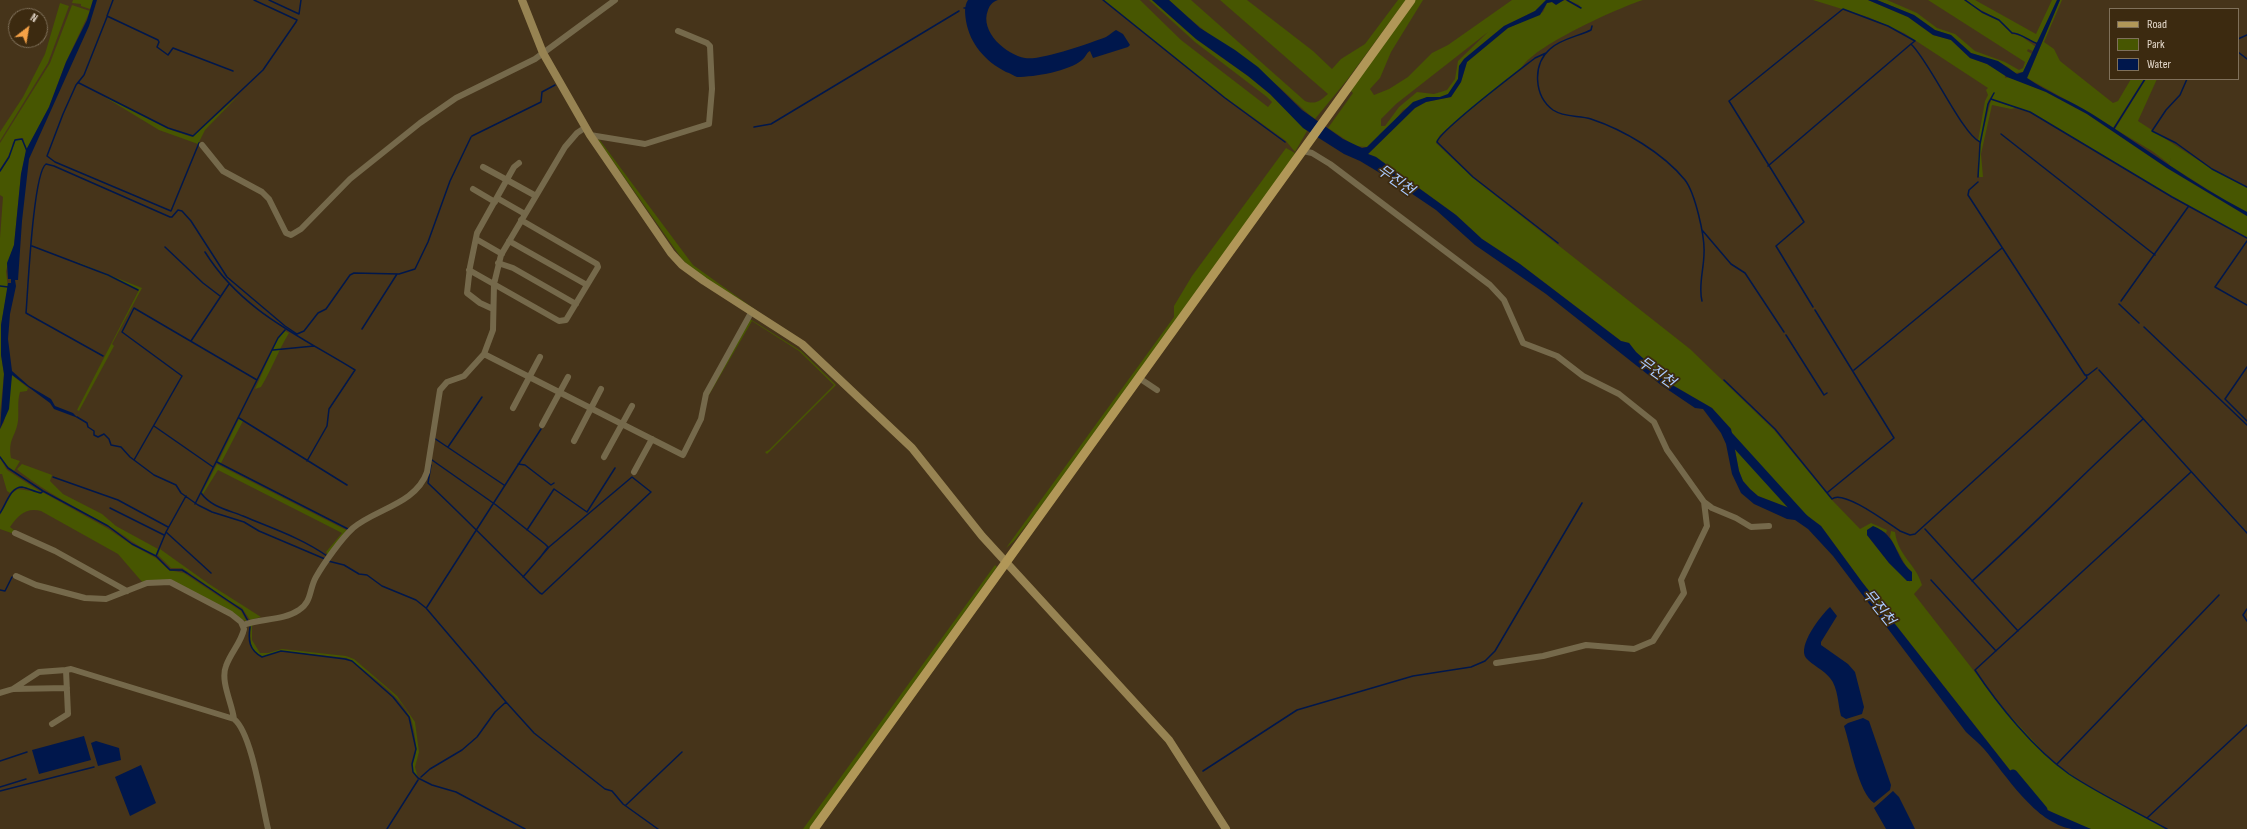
<!DOCTYPE html>
<meta charset="utf-8">
<style>
body{margin:0}
#map{position:relative;width:2247px;height:829px;overflow:hidden;background:#46341a;font-family:"Sofia Sans Condensed",sans-serif}
canvas{display:block}
.legend{position:absolute;left:2109px;top:8px;width:130px;height:72px;box-sizing:border-box;background:#3c2a10;border:1px solid #7f705a;margin:0;padding:5px 7px;list-style:none;font-size:12px;color:#e4d8ca}
.legend li{display:flex;align-items:center;gap:8px;height:20px}
.legend b{width:20px;border:1px solid #7f705a}
.north{position:absolute;left:8px;top:8px;width:40px;height:40px;box-sizing:border-box;background:#3c2a10;border:1px solid #7f705a;border-radius:50%;rotate:31deg;font-size:11px;font-weight:700;line-height:16px;text-align:center;color:#e4d8ca}
.north::after{content:'';display:block;margin:auto;width:14px;height:18px;background:#f6a247;clip-path:polygon(50% 0,100% 100%,50% 72%,0 100%)}
</style>
<div id="map">
<canvas width="2247" height="829"></canvas>
<ul class="legend">
<li><b style="height:5px;background:#b19758"></b>Road</li>
<li><b style="height:11px;background:#475601"></b>Park</li>
<li><b style="height:11px;background:#00174c"></b>Water</li>
</ul>
<div class="north">N</div>
</div>
<script>
const g = document.querySelector('canvas').getContext('2d');
g.lineJoin = 'round';
function fill(path, color) { g.fillStyle = color; g.fill(path, 'evenodd'); }
function strokePath(path, color, width, dash) { g.strokeStyle = color; g.lineWidth = width; g.lineCap = dash ? 'butt' : 'round'; g.setLineDash(dash || []); g.stroke(path); }
function drawText(font, color, halo, rows, align = 'center') {
  g.font = font + ' "Sofia Sans Condensed","Noto Sans KR",sans-serif'; g.lineWidth = 3.5; g.setLineDash([]); g.textBaseline = 'middle'; g.strokeStyle = halo; g.fillStyle = color; for (const [text, x, y, turn = 0] of rows) {
    g.save(); g.translate(x, y); g.rotate((+turn || 0) * Math.PI / 180); g.textAlign = isNaN(turn) ? turn : align; if (halo) g.strokeText(text, 0, 0); g.fillText(text, 0, 0); g.restore();
  }
}
fill(new Path2D(`
 M 73,0 L 93,0 L 90,9 L 81,6 L 81,4 L 72,3 Z
 M 1104,0 L 1140,0 L 1181,40 L 1268,107 L 1272,102 L 1267,97 L 1195,42 L 1149,0 L 1152,0 L 1196,39 L 1248,76 L 1270,94 L 1307,131 L 1295,152 L 1286,141 L 1225,97 Z
 M 1169,0 L 1191,0 L 1305,101 C 1315,105 1320,101 1328,94 L 1220,0 L 1247,0 L 1313,51 L 1332,69 L 1341,59 L 1365,44 L 1398,0 L 1406,0 L 1347,80 L 1315,119 C 1300,108 1288,94 1273,82 C 1238,55 1201,31 1169,0 Z
 M 1414,0 L 1423,0 L 1391,52 L 1380,78 L 1370,89 L 1374,95 L 1389,89 L 1408,77 L 1432,53 L 1448,45 L 1512,0 L 1546,0 L 1535,11 L 1504,26 L 1464,59 L 1459,66 L 1458,79 L 1448,94 L 1440,97 L 1427,97 L 1403,110 L 1393,123 L 1367,147 L 1355,146 L 1328,128 L 1353,93 L 1350,90 ZM 1488,32 L 1458,61 L 1455,79 L 1447,90 L 1434,94 L 1417,92 L 1399,107 L 1385,126 L 1381,126 L 1381,119 L 1396,104 Z
 M 1565,0 L 1581,9 L 1579,5 L 1568,0 L 1643,0 C 1618,8 1531,47 1521,69 L 1440,135 L 1436,143 L 1473,178 L 1690,349 L 1774,430 L 1832,500 L 1860,529 L 1871,523 L 1887,530 L 1886,533 L 1875,527 L 1867,535 L 1889,563 L 1910,582 L 1912,572 L 1906,566 L 1890,537 L 1891,531 L 1895,532 C 1898,556 1916,564 1922,585 L 1914,594 L 2002,707 L 2053,762 L 2082,782 L 2165,829 C 2145,829 2110,829 2091,829 C 2071,825 2046,810 2031,797 L 1862,582 L 1821,526 L 1805,514 L 1758,496 L 1750,489 L 1743,481 L 1739,471 L 1731,429 L 1712,408 L 1674,386 L 1636,352 L 1629,343 L 1621,341 L 1520,264 L 1482,239 L 1456,215 L 1376,157 L 1368,154 L 1415,108 L 1426,102 L 1451,97 L 1461,82 L 1467,62 L 1508,28 L 1543,12 L 1547,3 L 1552,2 L 1555,4 Z
 M 1813,0 L 1868,0 L 1908,17 L 1933,35 L 1951,40 L 1970,58 L 1987,64 L 2005,74 L 2005,78 L 2009,77 L 2046,92 L 2087,114 L 2167,168 L 2247,216 L 2247,237 L 2172,196 L 2031,112 L 1993,100 L 1991,99 L 1994,93 L 1988,101 L 1982,136 L 1980,141 L 1978,141 L 1985,101 L 1988,95 L 1986,90 L 1988,88 L 1904,33 L 1868,17 Z
 M 1877,0 L 1887,0 L 1917,13 L 1937,28 L 1955,34 L 1975,51 L 2005,62 L 2019,70 L 2023,68 L 2025,62 L 1928,0 L 1964,0 L 1982,13 L 1999,21 L 2012,34 L 2021,36 L 2036,47 L 2033,51 L 2028,49 L 2027,51 L 2032,54 L 2023,72 L 2015,73 L 2008,67 L 1998,62 L 1971,53 L 1951,35 L 1935,30 L 1914,15 Z
 M 1966,0 L 1975,0 L 2036,34 L 2052,0 L 2057,0 L 2038,43 C 2027,40 2021,33 2011,32 C 1999,15 1980,13 1966,0 Z
 M 2060,0 L 2062,0 L 2044,42 L 2054,49 L 2060,61 L 2113,103 L 2118,101 L 2131,79 L 2144,79 L 2113,128 L 2090,113 L 2027,78 Z
 M 60,3 L 69,6 L 48,63 L 0,141 L 0,132 L 23,97 L 45,54 Z
 M 72,5 L 90,11 L 66,62 L 49,107 L 27,150 L 23,138 L 15,139 L 8,157 L 0,169 L 0,143 L 50,63 Z
 M 2146,79 L 2157,79 L 2138,121 L 2212,169 L 2247,188 L 2247,212 L 2226,201 L 2169,165 L 2171,158 L 2169,164 L 2152,151 L 2115,129 Z
 M 239,95 L 205,130 L 198,144 L 159,130 L 103,96 L 168,129 L 192,137 Z
 M 1991,100 L 2016,108 L 2011,109 L 1992,105 L 1981,154 L 1983,177 L 1979,177 L 1978,160 L 1980,144 Z
 M 19,139 L 24,141 L 26,152 L 21,174 L 14,245 L 6,271 L 8,288 L 1,325 L 1,355 L 4,374 L 0,413 L 0,238 L 3,197 L 0,195 L 0,172 L 9,158 L 13,142 Z
 M 599,139 L 693,265 L 760,313 L 692,269 L 682,259 L 598,140 Z
 M 1286,148 L 1295,153 L 1289,164 L 1036,513 L 1014,541 L 1006,548 L 1174,317 L 1174,306 L 1192,276 Z
 M 72,260 L 142,288 L 112,344 L 114,346 L 79,411 L 77,410 L 139,290 Z
 M 750,319 L 801,351 L 836,385 L 767,454 L 765,452 L 769,450 L 834,385 L 799,351 L 752,321 L 709,395 L 709,393 Z
 M 285,331 L 289,333 C 278,351 272,369 261,387 L 255,389 L 278,338 Z
 M 12,375 L 28,388 L 27,391 L 20,392 C 17,402 19,411 18,421 C 15,439 8,438 11,458 L 20,461 L 14,471 L 6,465 L 0,456 L 0,429 L 4,422 Z
 M 239,419 L 243,421 L 221,463 L 218,462 Z
 M 0,458 L 7,470 L 41,492 C 30,492 19,481 10,493 L 7,491 L 2,474 L 0,474 Z
 M 22,464 L 52,475 L 50,481 L 63,494 L 102,514 L 116,526 L 158,549 L 156,556 C 138,547 124,535 107,525 C 77,508 47,493 20,472 L 17,469 Z
 M 217,464 L 346,530 L 347,531 L 328,555 L 326,552 L 342,533 L 218,470 L 203,494 L 202,493 Z
 M 18,489 L 44,493 L 107,528 L 132,545 L 156,558 L 169,570 L 184,573 L 241,611 L 247,622 L 180,585 L 143,583 L 118,554 L 41,511 C 27,507 18,515 10,527 L 15,531 L 14,534 L 0,529 L 0,515 L 12,493 Z
 M 160,549 L 209,584 L 261,617 L 250,620 L 242,608 L 226,599 L 188,572 L 182,568 L 171,568 L 158,555 Z
 M 995,565 L 997,567 L 809,829 L 803,829 Z
 M 276,619 L 276,621 L 258,622 L 252,626 L 252,640 L 260,653 L 268,653 L 282,649 L 346,656 L 354,659 L 397,696 L 415,722 L 419,752 L 415,767 L 418,778 C 407,768 416,761 416,750 C 416,741 414,728 411,719 C 402,697 371,676 352,661 L 347,658 L 281,651 L 265,657 C 246,652 252,637 250,624 L 258,621 Z`), '#475601');
fill(new Path2D(`
 M 93,0 L 97,0 L 89,26 L 29,159 L 22,221 L 18,280 L 15,280 L 16,286 L 10,314 L 8,339 L 12,371 L 29,386 L 51,399 L 55,406 L 73,413 L 78,418 L 54,409 L 50,403 L 12,375 L 9,409 L 0,429 L 4,374 L 1,355 L 1,325 L 8,283 L 11,283 L 11,279 L 8,279 L 7,263 L 14,245 L 21,174 L 26,150 L 49,107 L 66,62 L 87,20 Z
 M 968,0 L 998,0 C 992,2 990,5 988,10 C 979,32 1007,55 1025,58 C 1040,61 1090,43 1106,37 C 1110,35 1112,32 1116,30 L 1123,34 L 1130,45 L 1128,47 L 1093,58 L 1090,51 C 1086,53 1086,57 1082,60 C 1069,71 1035,77 1017,77 C 1014,76 1010,73 1006,72 C 985,61 970,44 966,21 C 965,13 964,6 968,0 Z
 M 1152,0 L 1169,0 L 1200,28 L 1235,50 L 1258,67 L 1302,110 L 1343,139 L 1362,148 L 1367,147 L 1380,134 L 1413,102 L 1427,97 L 1440,97 L 1448,94 L 1458,79 L 1459,66 L 1464,59 L 1504,26 L 1535,11 L 1546,0 L 1564,0 L 1556,5 L 1552,2 L 1547,3 L 1540,15 L 1508,28 L 1467,62 L 1461,82 L 1451,97 L 1426,102 L 1415,108 L 1368,154 L 1376,157 L 1456,215 L 1482,239 L 1520,264 L 1621,341 L 1629,343 L 1636,352 L 1674,386 L 1712,408 L 1731,429 L 1739,471 L 1743,481 L 1750,489 L 1758,496 L 1805,514 L 1821,526 L 1862,582 L 2031,797 L 2047,810 L 2091,829 C 2085,829 2078,829 2072,829 C 2035,823 2006,775 1984,749 C 1979,743 1972,738 1966,732 L 1833,556 L 1808,529 L 1795,520 L 1787,519 L 1754,504 L 1741,493 L 1732,474 L 1726,444 L 1721,433 L 1703,409 L 1695,408 L 1661,385 L 1546,294 L 1475,245 L 1436,210 L 1390,179 L 1360,161 L 1344,154 L 1303,128 L 1270,94 L 1248,76 L 1196,39 Z
 M 1868,0 L 1877,0 L 1914,15 L 1935,30 L 1951,35 L 1971,53 L 1998,61 L 2017,74 L 2023,72 L 2057,0 L 2060,0 L 2027,78 C 2047,92 2071,101 2092,114 C 2143,146 2193,184 2247,212 L 2247,216 L 2167,168 L 2087,114 L 2046,92 L 2007,77 L 1987,64 L 1970,58 L 1951,40 L 1933,35 L 1908,17 Z
 M 1873,526 C 1899,536 1893,556 1912,572 L 1912,581 L 1907,581 L 1889,563 L 1867,535 L 1867,530 Z
 M 1830,607 L 1837,616 L 1821,642 L 1821,645 L 1848,664 L 1855,672 L 1864,707 L 1862,714 L 1846,719 L 1841,716 C 1838,705 1838,687 1830,678 C 1824,670 1812,665 1806,658 C 1797,646 1821,615 1830,607 Z
 M 1863,718 L 1869,721 L 1891,785 L 1890,790 L 1874,803 C 1859,794 1850,744 1844,726 L 1848,723 Z
 M 84,736 L 91,760 L 39,774 L 32,750 Z
 M 96,741 L 119,748 L 121,760 L 98,766 L 91,743 Z
 M 141,765 L 156,803 L 130,816 L 115,777 Z
 M 1893,791 L 1899,797 L 1915,829 L 1886,829 L 1874,808 Z`), '#00174c');
strokePath(new Path2D(`
 M 113,0 L 107,16 L 158,40 L 159,42 L 157,47 L 168,55 L 173,48 L 233,71
 M 269,0 L 299,14 L 301,0
 M 1103,0 L 1225,98 L 1285,142
 M 1567,0 L 1581,8
 M 1965,0 L 1982,12 L 1999,20 L 2012,33 C 2021,33 2029,41 2038,44
 M 964,8 L 966,8
 M 107,17 L 84,75 L 76,85 L 63,114 L 47,156 L 55,162 L 171,211 L 199,143
 M 1592,26 L 1591,30 C 1579,36 1560,39 1550,49 C 1532,65 1534,96 1553,110 C 1565,118 1579,115 1591,119 C 1624,130 1663,153 1685,180 C 1695,193 1705,236 1704,253 C 1704,269 1698,286 1702,301
 M 2238,39 L 2247,35
 M 2238,52 L 2247,59
 M 1546,53 L 1535,58 C 1521,69 1439,131 1437,142 L 1473,177 L 1558,243
 M 2187,79 L 2180,95 L 2166,110 L 2152,131 L 2176,143 L 2212,169 L 2247,187
 M 79,83 L 168,128 L 193,136 L 263,70 L 296,22 L 297,20 L 254,0
 M 1991,99 L 2030,112 L 2172,197 L 2247,238
 M 754,127 L 771,124 L 959,11
 M 2113,130 L 2145,79
 M 2001,134 L 2155,255
 M 472,136 L 541,102 L 542,92 L 555,85
 M 1768,166 L 1911,44 C 1930,62 1962,134 1980,142
 M 0,171 L 9,157 L 15,140 L 22,139 L 27,151
 M 1978,177 L 1980,144 L 1988,104 L 1994,93
 M 1978,182 L 1969,190 L 1968,195 L 2085,375 L 2088,375 L 2097,368
 M 1702,230 L 1731,264 L 1745,273 L 1784,332
 M 2247,241 L 2215,287 L 2247,305
 M 32,246 L 108,275 L 138,290
 M 165,247 L 203,283 L 220,296
 M 205,252 C 242,311 298,335 355,370 L 329,409 L 327,426 L 307,461
 M 0,286 L 8,287
 M 2121,301 L 2188,207
 M 2119,304 L 2139,323
 M 1813,307 L 1776,246 L 1804,222 L 1729,101 L 1843,9 L 1888,26 L 1915,41 L 1911,44
 M 1815,310 L 1894,438 L 1828,492
 M 2144,327 L 2247,425
 M 362,329 L 397,274
 M 1786,335 L 1824,395 L 1827,393
 M 191,341 L 229,284
 M 273,350 L 314,346
 M 103,356 L 26,313 C 28,290 33,173 46,164 L 54,166 L 170,217 L 172,217 L 178,210 L 182,211 L 191,221 L 227,277 L 285,326 L 297,334 L 304,331 L 318,313 L 326,309 L 350,275 L 354,273 L 399,274 L 415,269 L 428,242 L 450,181 L 471,137
 M 2247,367 L 2225,399 L 2247,421
 M 1854,370 L 2002,248
 M 2099,370 L 2247,533
 M 1724,380 L 1775,429 L 1832,499 C 1843,489 1889,524 1900,531 L 1910,535 L 1915,534 L 2087,378 L 2086,375
 M 77,417 L 87,423 L 88,427 L 94,431 L 94,435 L 98,437 L 104,434 L 109,439 L 111,445 L 121,447 L 130,457 L 154,475 L 176,485 L 181,493 L 198,505 L 212,512 L 244,522 L 259,531 L 325,559
 M 239,418 L 347,485
 M 154,426 L 213,467
 M 434,438 L 504,485
 M 448,447 L 482,397
 M 0,457 L 8,468 L 43,491 L 108,526 L 132,544 L 156,556 L 170,570 L 182,570 L 187,573 L 242,610 L 248,621
 M 134,460 L 182,376 L 122,332 L 134,308 L 257,380
 M 432,460 L 496,505 L 545,544 L 548,547 L 539,559
 M 217,462 L 348,529
 M 518,464 L 525,465 L 551,485 L 554,483
 M 431,465 L 428,483 C 466,519 502,556 540,593 L 542,594 L 651,492 L 632,477 L 549,547 L 523,577
 M 53,477 L 118,500 L 168,527
 M 201,493 C 211,507 228,510 243,516 C 271,528 302,538 327,556
 M 195,504 L 278,338 L 285,330
 M 110,508 L 164,535
 M 0,513 C 6,505 10,487 22,487 C 28,488 35,492 41,493 L 43,491
 M 1925,529 L 2018,631
 M 527,530 L 554,489 L 587,512 L 615,468
 M 166,532 L 211,573
 M 156,556 L 166,532 L 186,496
 M 328,561 L 344,565 L 359,574 L 367,575 L 382,586 L 416,600 L 426,608 L 506,702
 M 1931,580 L 1996,651
 M 1972,581 C 2031,528 2085,472 2143,419
 M 0,590 L 5,591 L 12,577
 M 427,607 L 541,429
 M 2247,609 L 2243,615 L 2247,621
 M 250,627 C 248,640 249,650 262,657 L 281,651 L 345,659 L 352,661 L 393,697 L 409,717 L 416,749 L 412,764 L 413,772 L 418,778 L 432,785 L 456,792 L 525,829
 M 0,761 L 27,752
 M 2057,764 L 2219,595
 M 1203,771 L 1297,710 L 1413,676 L 1471,667 L 1485,661 L 1495,651 L 1582,503
 M 421,777 L 430,769 L 462,750 L 477,737 L 495,712 L 506,702 L 534,733 L 605,789 L 612,791 L 623,804 L 658,829
 M 0,787 L 26,779
 M 0,791 L 94,767
 M 626,805 L 682,752
 M 2147,818 L 2247,725
 M 387,829 L 418,780
 M 2167,829 C 2135,811 2099,794 2069,774 C 2034,749 1998,705 1975,670 L 2191,472`), '#00174c', 1.5);
strokePath(new Path2D(`
 M 1727,434 L 1806,521
 M 2013,774 L 2043,810`), '#00174c', 9);
strokePath(new Path2D(`
 M 586,127 L 577,133 L 565,147 L 501,255 L 494,284 L 493,330 L 484,354 L 683,455 L 701,419 L 706,394 L 752,311
 M 590,135 L 645,144 L 709,124 L 712,89 L 710,46 L 707,43 L 678,31
 M 202,145 L 223,171 L 262,192 L 269,199 L 286,233 L 291,235 L 301,229 L 350,179 L 420,123 L 456,98 L 535,59 L 615,0
 M 1303,151 L 1312,153 L 1330,164 L 1490,285 L 1504,300 L 1523,343 L 1557,356 L 1583,376 L 1619,394 L 1654,422 L 1667,450 L 1704,502 L 1707,526 L 1681,580 L 1684,593 L 1653,641 L 1634,649 L 1586,645 L 1543,656 L 1496,663
 M 483,167 L 507,180
 M 507,180 L 536,196
 M 473,189 L 495,202
 M 497,198 L 525,214
 M 476,239 L 502,254
 M 509,241 L 587,285
 M 498,263 L 513,268 L 576,304
 M 469,270 L 559,321 L 566,320 L 598,267 L 597,264 L 521,220
 M 493,309 L 480,303 L 467,293 L 470,267 L 477,233 L 514,167 L 519,163
 M 1139,378 L 1157,390
 M 513,408 L 540,357
 M 542,425 L 568,377
 M 574,441 L 601,389
 M 604,457 L 632,406
 M 634,472 L 652,439
 M 1704,502 L 1712,508 L 1736,518 L 1751,527 L 1769,526
 M 15,533 L 55,551 L 127,591
 M 16,576 L 36,585 L 85,598 L 106,599 L 147,583 L 170,582 L 231,614 L 241,622 L 244,629 C 241,643 231,652 226,666 C 220,681 232,703 234,719
 M 243,625 C 261,618 283,621 299,610 C 312,602 309,589 316,577 C 324,563 341,539 353,528 C 375,509 416,504 427,472 L 440,390 L 447,382 L 464,376 L 484,354
 M 13,689 L 39,672 L 66,670
 M 0,693 L 13,689 L 67,688
 M 52,724 L 68,714 L 66,670 L 71,669 L 234,719 C 252,733 262,805 268,829`), '#75694b', 6);
strokePath(new Path2D(`
 M 522,0 L 543,53 L 590,135 L 671,253 L 682,265 L 704,281 L 802,344 L 912,448 L 982,536 L 1169,740 L 1226,829`), '#978352', 8);
strokePath(new Path2D(`
 M 814,829 L 1411,0`), '#b19758', 9);
drawText('italic 15px', '#abcbff', '#3c2a10', [
 ["무진천",1395,181,36],
 ["무진천",1656,373,36],
 ["무진천",1878,608,51]
]);
</script>
